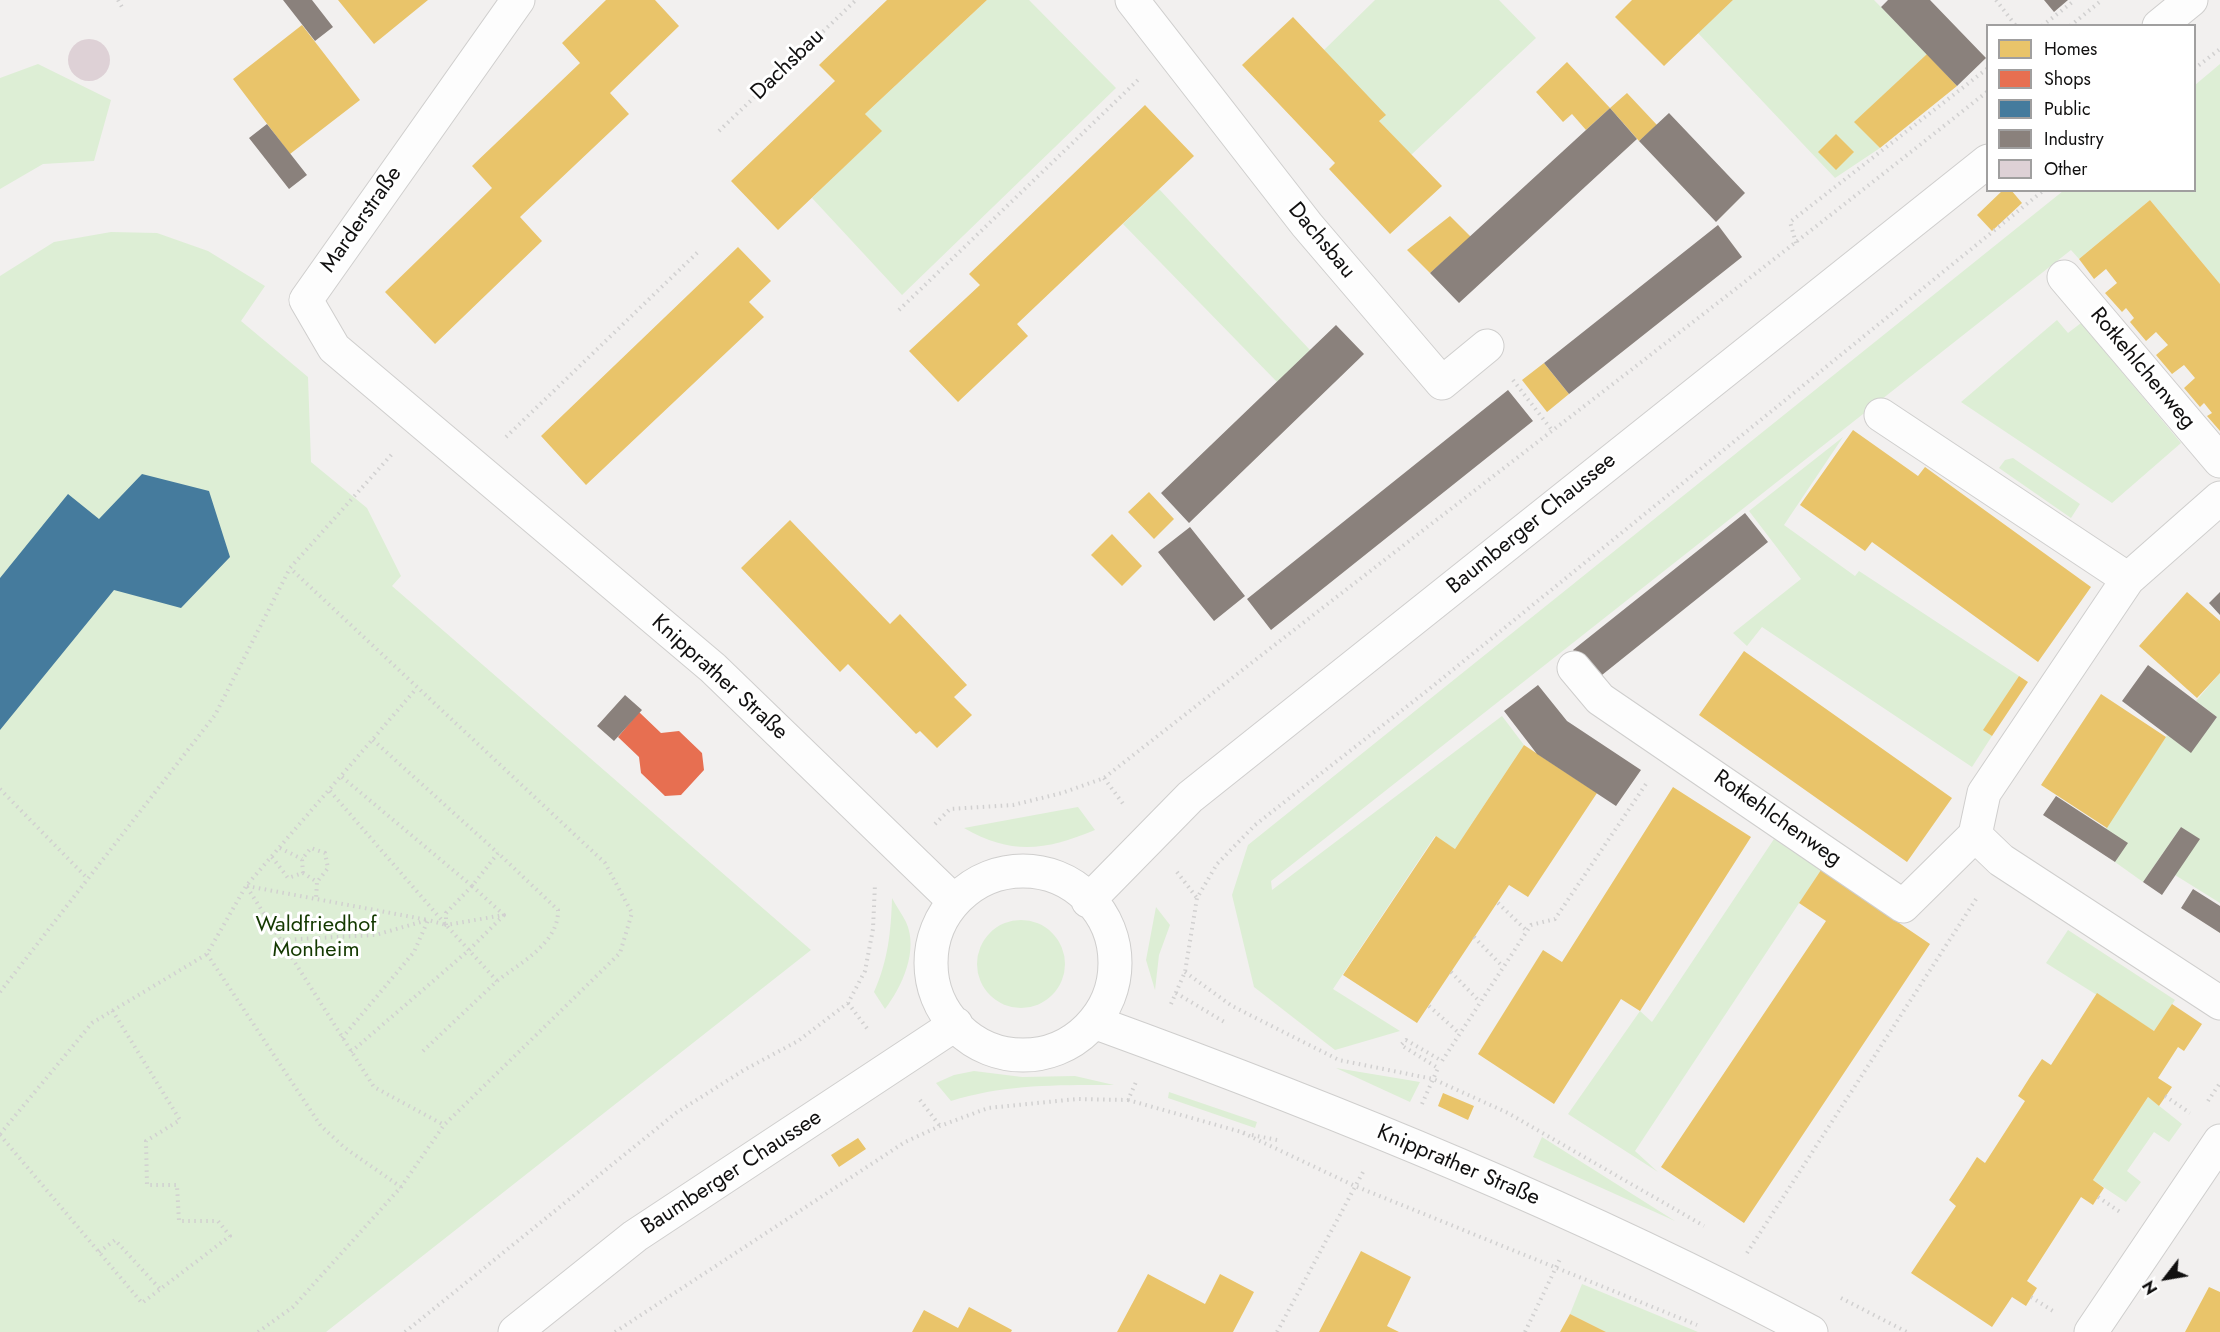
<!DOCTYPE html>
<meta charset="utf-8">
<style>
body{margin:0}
#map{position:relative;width:2220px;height:1332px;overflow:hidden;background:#f2f0ef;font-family:Jost,sans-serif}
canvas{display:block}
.legend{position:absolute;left:1986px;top:24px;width:210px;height:168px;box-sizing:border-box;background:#fff;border:2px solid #a09f9f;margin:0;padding:8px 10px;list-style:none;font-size:18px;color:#111010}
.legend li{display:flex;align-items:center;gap:12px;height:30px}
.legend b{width:30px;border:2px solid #a09f9f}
.north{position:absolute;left:2136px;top:1248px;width:60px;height:60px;-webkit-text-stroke:4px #fff;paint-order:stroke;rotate:239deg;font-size:16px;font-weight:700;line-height:24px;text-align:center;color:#111010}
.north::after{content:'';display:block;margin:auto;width:21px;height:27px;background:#111010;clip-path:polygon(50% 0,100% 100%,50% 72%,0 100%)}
</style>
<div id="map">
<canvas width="2220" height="1332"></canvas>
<ul class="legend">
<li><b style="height:16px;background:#e9c46a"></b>Homes</li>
<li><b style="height:16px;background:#e76f51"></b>Shops</li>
<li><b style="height:16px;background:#457b9d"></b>Public</li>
<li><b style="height:16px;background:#8a817c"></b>Industry</li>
<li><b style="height:16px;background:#ded1d6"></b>Other</li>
</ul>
<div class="north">N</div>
</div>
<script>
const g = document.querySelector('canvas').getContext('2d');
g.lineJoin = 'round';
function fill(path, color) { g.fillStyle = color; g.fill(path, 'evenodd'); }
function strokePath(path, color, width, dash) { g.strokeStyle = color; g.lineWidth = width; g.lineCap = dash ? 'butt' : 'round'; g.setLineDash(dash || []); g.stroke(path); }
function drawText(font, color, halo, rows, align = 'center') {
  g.font = font + ' Jost,sans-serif'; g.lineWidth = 6; g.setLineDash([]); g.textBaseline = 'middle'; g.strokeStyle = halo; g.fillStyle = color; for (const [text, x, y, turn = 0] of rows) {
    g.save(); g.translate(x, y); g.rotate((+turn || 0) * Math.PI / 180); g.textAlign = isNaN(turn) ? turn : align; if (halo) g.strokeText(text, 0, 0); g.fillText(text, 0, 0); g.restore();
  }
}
fill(new Path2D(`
 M 987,0 L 1029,0 L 1116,88 L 902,295 L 812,198 L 881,131 L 865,114 Z
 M 1375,0 L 1499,0 L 1536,38 L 1411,155 L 1379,121 L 1324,50 Z
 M 1733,0 L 1874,0 L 1927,54 L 1855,122 L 1880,148 L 1835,178 L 1698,33 Z
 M 38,64 L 111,100 L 94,161 L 43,164 L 0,189 L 0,78 Z
 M 2220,64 L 2220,284 L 2150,200 L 2079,259 L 2071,250 L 1271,881 L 1272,890 L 1502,716 L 1524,745 L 1455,849 L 1435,836 L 1333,989 L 1400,1031 L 1335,1050 L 1254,987 L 1232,895 L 1248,845 L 2063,191 L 2194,190 L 2195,85 Z
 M 1159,189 L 1310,350 L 1277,382 L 1123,224 Z
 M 111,232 L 157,233 L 208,251 L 265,286 L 241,321 L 308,377 L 311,462 L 367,508 L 401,576 L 392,586 L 811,950 L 326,1332 L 0,1332 L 0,276 L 54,242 Z
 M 2057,320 L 2068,333 L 2081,323 L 2181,443 L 2112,503 L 1961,402 Z
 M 1843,437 L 1784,525 L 1855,576 L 1859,571 L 2019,676 L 1984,729 L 1992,736 L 1972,767 L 1762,627 L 1747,646 L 1733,633 L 1801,579 L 1749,511 Z
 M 2013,458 L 2080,504 L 2071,518 L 1999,468 L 2005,460 Z
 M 2220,673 L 2220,903 L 2175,875 L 2199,839 L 2181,827 L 2143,882 L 2115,862 L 2127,843 L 2105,829 L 2167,735 L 2191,752 L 2217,717 L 2196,701 Z
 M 1078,807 L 1095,830 C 1046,850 1013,856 964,828 Z
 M 1774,839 L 1821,870 L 1635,1151 L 1658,1172 L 1568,1114 L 1640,1011 L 1652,1022 Z
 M 892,898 C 896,906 902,914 906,922 C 919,950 902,987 885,1009 L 874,992 C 888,961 891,932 892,898 Z
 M 1156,907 L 1170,925 L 1159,955 L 1155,990 L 1146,960 Z
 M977 964a44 44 0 1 1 88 0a44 44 0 1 1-88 0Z
 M 2068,930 L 2175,1000 L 2154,1031 L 2046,963 Z
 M 1336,1068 L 1420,1082 L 1410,1102 Z
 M 974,1071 L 1022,1077 L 1075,1076 L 1114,1085 C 1058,1085 1005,1084 951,1101 L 936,1083 L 954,1075 Z
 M 1169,1092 L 1257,1122 L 1255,1128 L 1168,1098 Z
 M 2148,1097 L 2182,1124 L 2169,1142 L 2154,1132 L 2127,1171 L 2141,1182 L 2126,1202 L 2093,1180 Z
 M 1542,1137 L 1675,1221 L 1533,1157 Z
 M 1582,1284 L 1698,1332 L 1606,1332 L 1570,1314 Z`), '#ddeed5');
fill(new Path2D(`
 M 338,0 L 428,0 L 374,44 Z
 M 606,0 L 655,0 L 679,26 L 610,93 L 629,114 L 520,217 L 542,241 L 435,344 L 385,292 L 492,188 L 472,166 L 580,63 L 562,43 Z
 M 887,0 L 987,0 L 865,114 L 882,131 L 778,230 L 731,181 L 835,81 L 819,65 Z
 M 1632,0 L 1733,0 L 1664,66 L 1615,17 Z
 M 1293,17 L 1386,115 L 1379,121 L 1442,186 L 1390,234 L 1329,169 L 1335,163 L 1242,65 Z
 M 302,25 L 360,100 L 290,154 L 233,79 Z
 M 1927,54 L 1957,86 L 1880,148 L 1854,122 Z
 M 1567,62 L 1610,108 L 1627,93 L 1657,125 L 1639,141 L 1610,108 L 1586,130 L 1572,114 L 1563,122 L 1536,92 Z
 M 1145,105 L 1194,156 L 1017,324 L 1028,336 L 958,402 L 909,351 L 980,285 L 969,274 Z
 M 1836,134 L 1854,152 L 1836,170 L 1818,152 Z
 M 2003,190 L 2011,190 L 2022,203 L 1992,231 L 1977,215 Z
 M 2150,200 L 2220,284 L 2220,431 L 2207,416 L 2212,413 L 2204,403 L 2200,407 L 2184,388 L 2195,378 L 2184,365 L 2172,374 L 2156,355 L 2168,345 L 2156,332 L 2146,341 L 2130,322 L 2134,318 L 2126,308 L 2122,312 L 2105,293 L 2117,283 L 2106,269 L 2094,279 L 2079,259 Z
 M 1450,216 L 1471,237 L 1430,273 L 1407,250 Z
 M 738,247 L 771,281 L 749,302 L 764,317 L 586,485 L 541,436 Z
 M 1544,363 L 1569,394 L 1547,412 L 1522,380 Z
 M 1853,430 L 1918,476 L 1925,467 L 2091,587 L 2038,662 L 1872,542 L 1865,551 L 1800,505 Z
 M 1149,492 L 1174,519 L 1154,539 L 1128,512 Z
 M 790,520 L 890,624 L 900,614 L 967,685 L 954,697 L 972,715 L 937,748 L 920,731 L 916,734 L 848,664 L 840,672 L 741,568 Z
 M 1112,534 L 1142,566 L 1122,586 L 1091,555 Z
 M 2187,592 L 2220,621 L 2220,673 L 2197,698 L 2139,646 Z
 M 1744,651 L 1952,798 L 1907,862 L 1699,715 Z
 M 2019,676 L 2028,682 L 1992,736 L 1983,730 Z
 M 2101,694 L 2166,737 L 2107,828 L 2041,785 Z
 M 1524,745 L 1597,793 L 1528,897 L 1509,885 L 1417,1023 L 1343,975 L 1436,836 L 1455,849 Z
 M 1673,787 L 1751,837 L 1640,1011 L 1621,999 L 1554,1104 L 1478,1054 L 1543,950 L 1562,962 Z
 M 1821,870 L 1930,944 L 1744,1223 L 1661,1167 L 1826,921 L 1799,903 Z
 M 2097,993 L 2154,1031 L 2172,1004 L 2202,1024 L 2184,1051 L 2178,1047 L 2158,1078 L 2172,1087 L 2159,1106 L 2148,1097 L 2093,1180 L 2104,1188 L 2098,1197 L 2093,1205 L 2081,1197 L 2027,1281 L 2037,1288 L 2026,1306 L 2012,1297 L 1992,1327 L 1911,1273 L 1956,1206 L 1949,1200 L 1963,1179 L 1977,1157 L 1985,1163 L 2025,1101 L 2018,1096 L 2030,1077 L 2042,1059 L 2051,1065 Z
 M 1443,1093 L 1474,1106 L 1468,1120 L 1438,1106 Z
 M 858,1138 L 866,1149 L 839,1167 L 831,1155 Z
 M 1361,1251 L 1411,1277 L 1387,1326 L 1399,1332 L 1319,1332 Z
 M 1148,1274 L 1205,1304 L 1220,1274 L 1254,1292 L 1233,1332 L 1117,1332 Z
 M 2209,1287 L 2220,1292 L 2220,1332 L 2185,1332 Z
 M 969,1307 L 1012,1330 L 1011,1332 L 912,1332 L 924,1310 L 958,1328 Z
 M 1570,1314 L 1606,1332 L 1560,1332 Z`), '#e9c46a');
fill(new Path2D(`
 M 639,712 L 661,733 L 679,731 L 702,753 L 704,770 L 681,795 L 665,796 L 641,773 L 639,757 L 618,737 Z`), '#e76f51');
fill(new Path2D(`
 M 142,474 L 209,491 L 230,557 L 181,608 L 114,590 L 0,730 L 0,578 L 68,494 L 99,519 Z`), '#457b9d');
fill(new Path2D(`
 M 283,0 L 312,0 L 333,27 L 315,41 Z
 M 1888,0 L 1930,0 L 1986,58 L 1957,86 L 1881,7 Z
 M 2044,0 L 2068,0 L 2054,12 Z
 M 1610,108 L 1637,139 L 1459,303 L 1430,273 Z
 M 1669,113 L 1745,193 L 1716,222 L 1639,141 Z
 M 267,124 L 307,175 L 289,189 L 249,138 Z
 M 1718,225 L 1742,257 L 1569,394 L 1544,363 Z
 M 1336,325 L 1364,354 L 1189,523 L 1161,493 Z
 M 1508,390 L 1533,421 L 1271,630 L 1247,599 Z
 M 1745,513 L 1768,542 L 1597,679 L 1573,650 Z
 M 1190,527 L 1245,596 L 1214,621 L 1158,552 Z
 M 2220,592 L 2220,615 L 2209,603 Z
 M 2148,665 L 2217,717 L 2191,753 L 2122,701 Z
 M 1538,685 L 1567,721 L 1641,770 L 1616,806 L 1537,754 L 1504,711 Z
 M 625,695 L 642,710 L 614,741 L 597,726 Z
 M 2056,796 L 2128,843 L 2115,862 L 2043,815 Z
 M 2181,827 L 2200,839 L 2162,895 L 2143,882 Z
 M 2193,889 L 2220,906 L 2220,933 L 2181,908 Z`), '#8a817c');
fill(new Path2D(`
 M68 60a21 21 0 1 1 42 0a21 21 0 1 1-42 0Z`), '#ded1d6');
const minor = new Path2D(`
 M 518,0 L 306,300 L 334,348 L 713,668 L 953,900
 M 1132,0 L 1307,225 L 1442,383 L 1487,346
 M 2159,26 L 2191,0
 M 2064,277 L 2220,461
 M 1881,415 L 2128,579
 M 2220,498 L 2128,579 L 1984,793 L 1975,835 L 2001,860 L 2220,1003
 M 1574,668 L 1600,699 L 1903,906 L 1975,835
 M931 963a92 92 0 1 1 184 0a92 92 0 1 1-184 0Z
 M 1088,901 L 1190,797 L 1988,161
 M 1094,1022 C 1338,1111 1582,1210 1811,1332
 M 515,1332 L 635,1236 L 956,1024
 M 2091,1332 L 2220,1141`);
strokePath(minor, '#cfcecd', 35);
strokePath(new Path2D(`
 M 118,0 L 122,7
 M 1996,0 L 2016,26
 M 2042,26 L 2075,0
 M 2070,26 L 2102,0
 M 2194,69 L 2220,49
 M 719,131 L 856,0
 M 1796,243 L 1790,222 L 1988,68
 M 899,310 L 1140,78
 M 1513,380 L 1551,429
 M 506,437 L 700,250
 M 373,740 L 498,853
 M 342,777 L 472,886 L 498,853 L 558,910 C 559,943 520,963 497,981
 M 1104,778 L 1124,805
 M 0,789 L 87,878
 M 330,791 L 446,925
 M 935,824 L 950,809 L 1013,805 L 1062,793 L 1104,778 C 1397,548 1696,323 1988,91
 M 280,848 L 302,859
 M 272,857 L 288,878 L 303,873 L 317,882 L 316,899
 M 1177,872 L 1197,898
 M 303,873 L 302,859 L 311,848 L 325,853 L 328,868 L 317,882
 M 247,886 L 428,920 L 375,935 L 280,940
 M 472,886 L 504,915 L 446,925 L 446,913 Z
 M 247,887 L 374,1087 L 444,1125
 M 1498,903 L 1527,931
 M 1474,937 L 1503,967
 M 207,954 L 321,1126 L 345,1148 L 401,1187
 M 1185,972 L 1232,1006 L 1339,1060 L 1433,1079 L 1508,1113 L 1704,1226
 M 1451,972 L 1480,1002
 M 0,992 L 215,715 L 290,568 L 393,453
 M 1176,993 L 1226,1023
 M 848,1003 L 869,1031
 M 1171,1004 L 1185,972 L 1197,898 L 1217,864 L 1255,825 L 1428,690 L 2044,190
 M 1429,1006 L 1460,1034
 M 342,1038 L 414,952 L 428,920 L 446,925 L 497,981 L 421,1053
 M 351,1052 L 469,950 L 504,915
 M 2165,1096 L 2190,1113
 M 920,1100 L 940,1126
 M 1128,1100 L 1245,1133
 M 2208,1101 L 2220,1083
 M 1422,1104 L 1438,1068 L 1401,1045 L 1406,1040 L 1442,1061 L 1527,931 L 1531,925 L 1555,919 L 1648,781
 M 1243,1133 L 1355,1186 L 1697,1325
 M 0,1134 L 92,1023 L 207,954 L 246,886 L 416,689
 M 0,1135 L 142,1303 L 230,1236 L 218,1221 L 179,1221 L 177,1185 L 147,1185 L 146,1141 L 180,1120 L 112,1010
 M 1252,1135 L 1277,1140
 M 2098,1197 L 2120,1212
 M 99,1252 L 115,1240 L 160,1289
 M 1747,1253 L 1978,896
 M 2031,1297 L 2053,1311
 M 1841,1298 L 1907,1332
 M 258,1332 L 293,1307 L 401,1187 L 444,1125 L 620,953 L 632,913 L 605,863 L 290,568
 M 405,1332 L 676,1113 L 744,1070 L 798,1041 L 848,1003 L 865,971 L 873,929 L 875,884
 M 615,1332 L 905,1142 L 940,1126 L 988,1108 L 1077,1099 L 1128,1100 L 1136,1082
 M 1277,1332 L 1363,1172
 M 1525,1332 L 1561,1257`), '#d1d0d0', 4, [1.5, 4.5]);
strokePath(minor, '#fdfdfd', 33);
drawText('22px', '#111010', '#fff', [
 ["Dachsbau",788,65,-44],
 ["Marderstraße",362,220,-55],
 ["Dachsbau",1321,241,50],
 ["Rotkehlchenweg",2142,369,50],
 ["Baumberger Chaussee",1532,524,-39],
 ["Knipprather Straße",719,678,42],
 ["Rotkehlchenweg",1777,819,35],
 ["Knipprather Straße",1458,1166,23],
 ["Baumberger Chaussee",732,1173,-33]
]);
drawText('22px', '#143901', '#fff', [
 ["Waldfriedhof",316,926],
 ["Monheim",316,951]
]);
</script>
